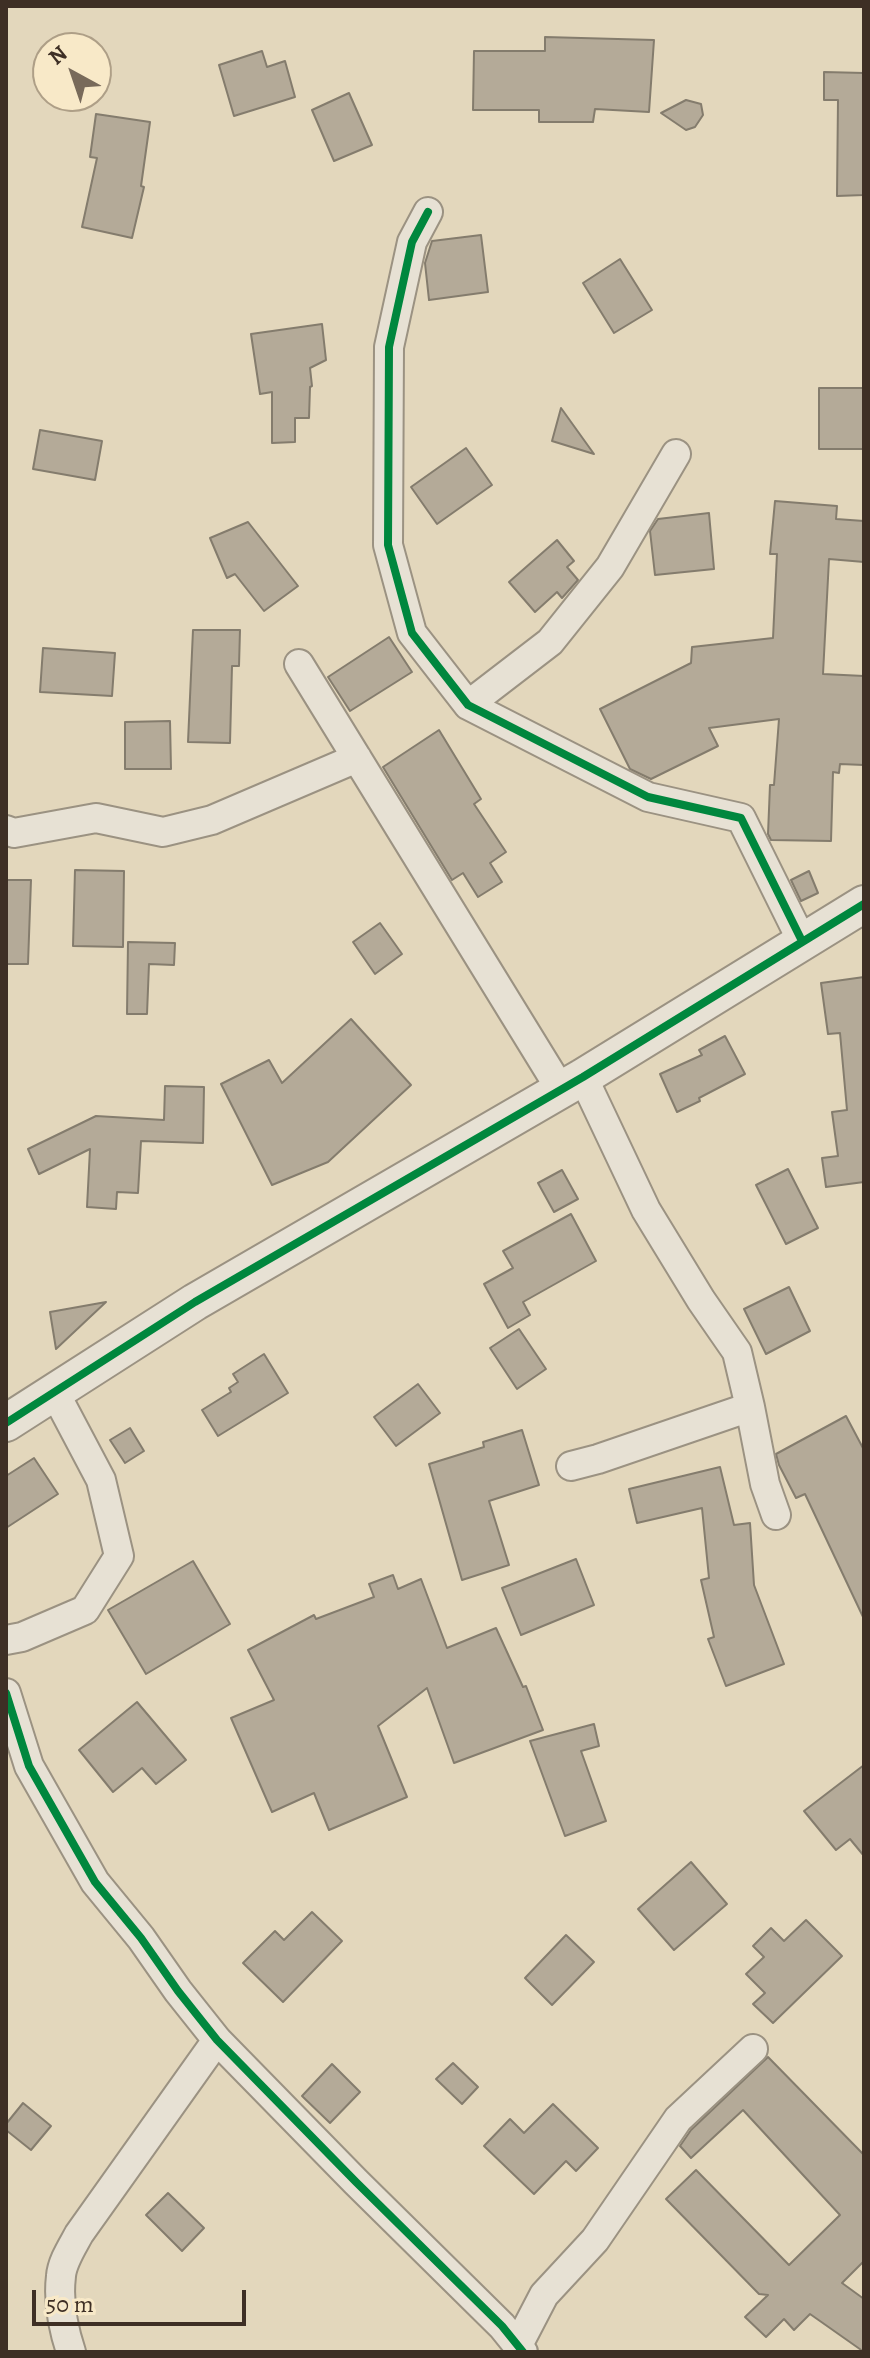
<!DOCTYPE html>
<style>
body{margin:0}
#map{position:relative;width:870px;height:2358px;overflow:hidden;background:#e3d7bc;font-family:Alegreya,serif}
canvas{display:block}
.frame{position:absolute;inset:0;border:8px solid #3e2f25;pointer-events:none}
.north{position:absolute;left:32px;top:32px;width:80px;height:80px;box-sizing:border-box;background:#f8e9c8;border:2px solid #ae9f87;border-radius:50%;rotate:320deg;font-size:22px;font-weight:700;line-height:32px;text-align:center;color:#3e2f25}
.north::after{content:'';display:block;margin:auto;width:28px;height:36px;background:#786a5a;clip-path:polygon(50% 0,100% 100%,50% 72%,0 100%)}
.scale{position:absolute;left:32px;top:2290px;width:214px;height:36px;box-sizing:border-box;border:4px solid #3e2f25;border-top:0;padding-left:10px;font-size:24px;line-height:28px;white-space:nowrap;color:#3e2f25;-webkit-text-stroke:6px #f8e9c8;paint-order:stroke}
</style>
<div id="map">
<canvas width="870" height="2358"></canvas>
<div class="frame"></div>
<div class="north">N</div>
<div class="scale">50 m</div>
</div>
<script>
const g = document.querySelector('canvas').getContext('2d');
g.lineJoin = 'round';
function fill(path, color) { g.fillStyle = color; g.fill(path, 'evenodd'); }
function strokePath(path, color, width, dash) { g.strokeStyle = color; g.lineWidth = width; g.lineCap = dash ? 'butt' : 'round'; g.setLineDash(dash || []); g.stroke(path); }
const building = new Path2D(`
 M 545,37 L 654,40 L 649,112 L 595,109 L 593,122 L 539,122 L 539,110 L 473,110 L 474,51 L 545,51 Z
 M 262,51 L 267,67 L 285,61 L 295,97 L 234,116 L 219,65 Z
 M 824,72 L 864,73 L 864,195 L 837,196 L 838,100 L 824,100 Z
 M 349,93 L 372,145 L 334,161 L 312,110 Z
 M 686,100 L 701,104 L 703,115 L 695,127 L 686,130 L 661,113 Z
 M 96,114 L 150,122 L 141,186 L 144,187 L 132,238 L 82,227 L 97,158 L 90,157 Z
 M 481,235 L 488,292 L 429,300 L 425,263 L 432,241 Z
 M 620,259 L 652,310 L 614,333 L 583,283 Z
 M 322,324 L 326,360 L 310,368 L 312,386 L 310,387 L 309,418 L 295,418 L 295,442 L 272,443 L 272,392 L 260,394 L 251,334 Z
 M 819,388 L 864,388 L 864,449 L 819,449 Z
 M 561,408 L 594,454 L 552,441 Z
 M 40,430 L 102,441 L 95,480 L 33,469 Z
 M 466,448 L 492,485 L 437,524 L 411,487 Z
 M 775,501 L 837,506 L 836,519 L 864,521 L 864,562 L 829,559 L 823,674 L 864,676 L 864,765 L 840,764 L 839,773 L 833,772 L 831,841 L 771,840 L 768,834 L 770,785 L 774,785 L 779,719 L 709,728 L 718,746 L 651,779 L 630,769 L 600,709 L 691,663 L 692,647 L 773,638 L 777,554 L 770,554 Z
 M 709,513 L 714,569 L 655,575 L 650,531 L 658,519 Z
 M 248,522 L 298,586 L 264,611 L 235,574 L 227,578 L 210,538 Z
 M 557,540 L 574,561 L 567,567 L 578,580 L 562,598 L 557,592 L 535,612 L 509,582 Z
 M 193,630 L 240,630 L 239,666 L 232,666 L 230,743 L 188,742 Z
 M 389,637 L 412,672 L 350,711 L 328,677 Z
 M 43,648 L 115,653 L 112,696 L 40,692 Z
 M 170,721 L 171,769 L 125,769 L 125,722 Z
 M 439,730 L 481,799 L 474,804 L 506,852 L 490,863 L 502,882 L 478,897 L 463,873 L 452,880 L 383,767 Z
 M 75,870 L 124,871 L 123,947 L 73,946 Z
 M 809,871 L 818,893 L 801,901 L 791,880 Z
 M 6,880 L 31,880 L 28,964 L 6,964 Z
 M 380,923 L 402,954 L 375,974 L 353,942 Z
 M 128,942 L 175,943 L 174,965 L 149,964 L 147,1014 L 127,1014 Z
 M 864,977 L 864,1182 L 826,1187 L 822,1158 L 838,1156 L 832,1112 L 847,1110 L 840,1033 L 828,1034 L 821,983 Z
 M 351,1019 L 411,1085 L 328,1162 L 272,1185 L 221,1084 L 269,1060 L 282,1083 Z
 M 725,1036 L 745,1074 L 699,1098 L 700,1101 L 677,1112 L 660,1074 L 702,1055 L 699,1050 Z
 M 165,1086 L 204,1087 L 203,1143 L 141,1141 L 138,1193 L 117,1192 L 116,1209 L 87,1207 L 90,1149 L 39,1174 L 28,1149 L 96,1116 L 164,1120 Z
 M 788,1169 L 818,1228 L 786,1244 L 756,1185 Z
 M 562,1170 L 578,1199 L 554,1212 L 538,1183 Z
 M 571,1214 L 596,1261 L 523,1302 L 530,1315 L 508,1328 L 484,1284 L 513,1268 L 503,1251 Z
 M 789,1287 L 810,1331 L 766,1354 L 744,1309 Z
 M 106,1302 L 56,1349 L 50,1312 Z
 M 519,1329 L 546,1369 L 517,1389 L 490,1348 Z
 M 264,1354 L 288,1393 L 218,1436 L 202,1410 L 231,1392 L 229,1388 L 238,1382 L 233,1374 Z
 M 418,1384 L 440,1413 L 396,1446 L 374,1417 Z
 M 846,1416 L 864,1450 L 864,1619 L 805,1494 L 796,1498 L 779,1465 L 776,1454 Z
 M 130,1428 L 144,1451 L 125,1463 L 110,1440 Z
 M 522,1430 L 539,1485 L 489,1501 L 509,1565 L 462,1580 L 429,1464 L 484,1447 L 483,1442 Z
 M 34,1458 L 58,1494 L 6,1528 L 6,1476 Z
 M 720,1467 L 734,1525 L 750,1523 L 754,1585 L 784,1664 L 726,1686 L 708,1639 L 714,1637 L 701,1580 L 709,1578 L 702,1508 L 637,1523 L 629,1489 Z
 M 576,1559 L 594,1605 L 521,1635 L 502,1588 Z
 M 193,1561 L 230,1624 L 146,1674 L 108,1610 Z
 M 393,1575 L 398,1589 L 421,1579 L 447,1648 L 496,1628 L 523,1687 L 526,1686 L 543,1730 L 454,1763 L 427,1688 L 378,1726 L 407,1797 L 329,1830 L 314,1793 L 272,1812 L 231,1718 L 274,1700 L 248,1650 L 314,1615 L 316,1619 L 374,1597 L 369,1584 Z
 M 137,1702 L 186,1760 L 156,1784 L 142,1768 L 113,1792 L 79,1750 Z
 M 594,1724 L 599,1746 L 581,1751 L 606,1821 L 565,1836 L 530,1741 Z
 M 864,1765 L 864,1856 L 850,1839 L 836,1850 L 804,1811 Z
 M 691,1862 L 727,1904 L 674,1950 L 638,1909 Z
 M 312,1912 L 342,1941 L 283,2002 L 243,1963 L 275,1931 L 284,1940 Z
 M 806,1920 L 842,1956 L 773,2023 L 753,2004 L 765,1993 L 746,1974 L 764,1957 L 753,1946 L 771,1928 L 784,1941 Z
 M 566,1935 L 594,1962 L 552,2005 L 525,1978 Z
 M 768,2057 L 864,2155 L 864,2261 L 842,2283 L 864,2299 L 864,2352 L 810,2314 L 794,2330 L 784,2319 L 766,2337 L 745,2317 L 768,2295 L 759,2294 L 666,2199 L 696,2170 L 789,2265 L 840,2215 L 743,2110 L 691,2158 L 680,2146 L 691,2130 Z
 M 453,2063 L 478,2087 L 462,2104 L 436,2079 Z
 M 332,2064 L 360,2092 L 330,2123 L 302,2096 Z
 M 23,2103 L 51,2126 L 31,2150 L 6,2130 L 6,2124 Z
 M 553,2104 L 598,2148 L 576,2171 L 566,2161 L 534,2194 L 484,2146 L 510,2119 L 524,2133 Z
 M 168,2193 L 204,2228 L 182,2251 L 146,2215 Z`);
fill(building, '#b4aa98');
strokePath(building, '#847c6d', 2);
const minor = new Path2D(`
 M 428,212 L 412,242 L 389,347 L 388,545 L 412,633 L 468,705 L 648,797 L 741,818 L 802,941
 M 299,664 L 561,1090
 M 468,705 L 550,642 L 610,567 L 676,454
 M 6,830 L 14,833 L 96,818 L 163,832 L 212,820 L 357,758
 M 750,1407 L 765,1484 L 776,1515
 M 571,1466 L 598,1459 L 750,1407 L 737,1352 L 701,1300 L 646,1210 L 583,1077
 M 6,1640 L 22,1637 L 85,1610 L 119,1556 L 101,1480 L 55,1393
 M 6,1693 L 29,1766 L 95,1882 L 141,1938 L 178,1991 L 217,2040 L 356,2182 L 502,2326 L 523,2352
 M 518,2345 L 544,2295 L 595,2240 L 678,2119 L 753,2049
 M 71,2352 C 63,2328 58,2301 61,2276 C 62,2262 72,2247 79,2234 L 217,2040`);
const tertiary = new Path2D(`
 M 6,1423 L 195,1302 L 583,1077 L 864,904`);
strokePath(minor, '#9b9282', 32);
strokePath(tertiary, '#9b9282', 40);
strokePath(minor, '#e7e1d4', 28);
strokePath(tertiary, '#e7e1d4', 36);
strokePath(new Path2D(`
 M 428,212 L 412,242 L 389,347 L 388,545 L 412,633 L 468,705 L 648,797 L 741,818 L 802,941
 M 6,1423 L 195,1302 L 583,1077 L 864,904
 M 6,1693 L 29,1766 L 95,1882 L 141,1938 L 178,1991 L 217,2040 L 356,2182 L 502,2326 L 523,2352`), '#00873e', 8);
</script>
